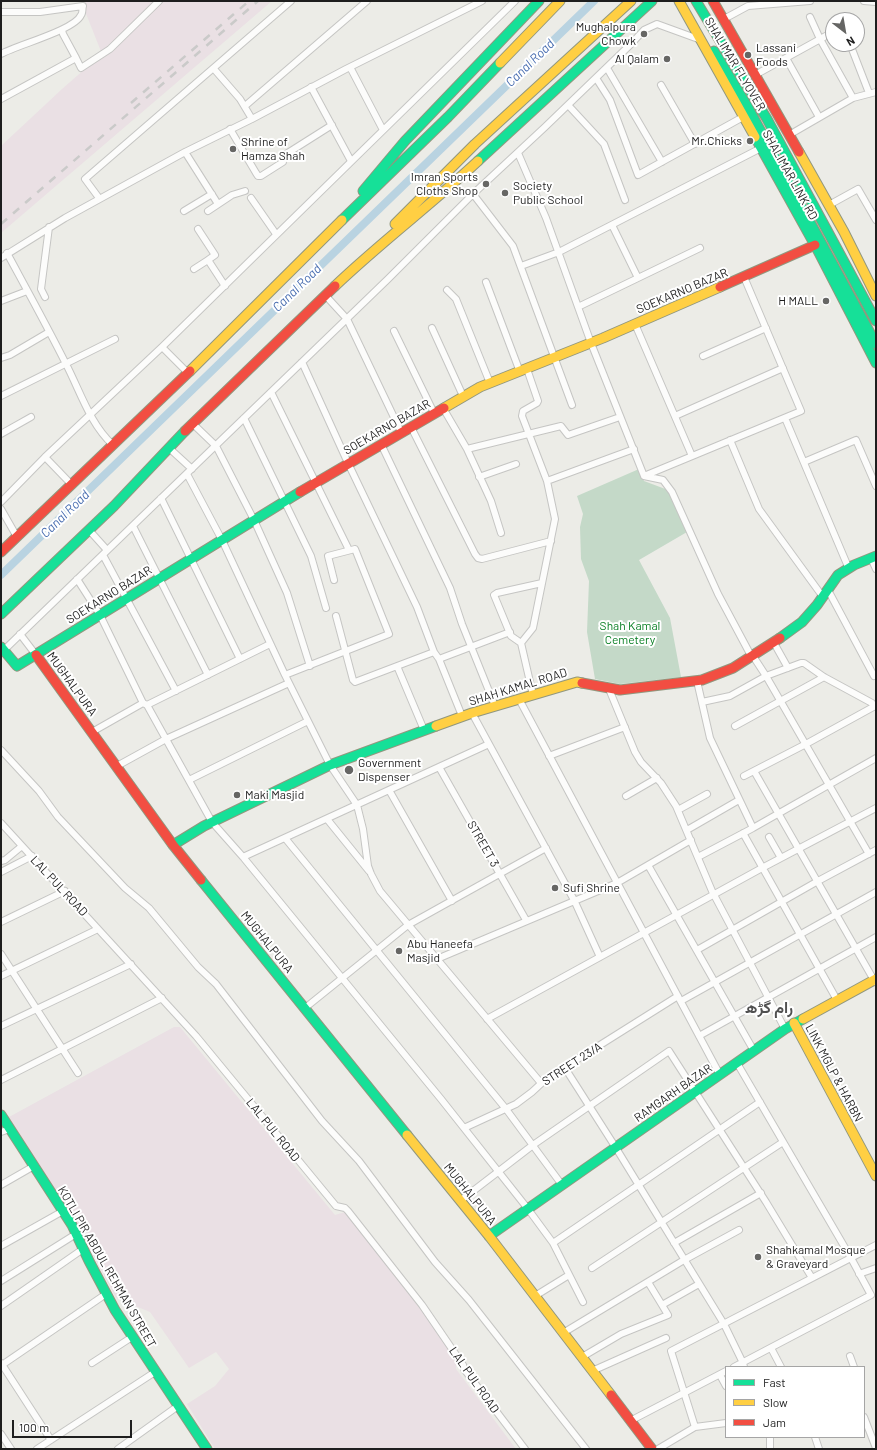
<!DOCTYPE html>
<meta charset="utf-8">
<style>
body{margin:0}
#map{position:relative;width:877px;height:1450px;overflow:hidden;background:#ecece7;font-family:Barlow,sans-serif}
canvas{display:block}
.frame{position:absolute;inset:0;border:2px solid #1e1e1e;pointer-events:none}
.legend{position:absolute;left:725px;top:1366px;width:140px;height:72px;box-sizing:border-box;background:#fff;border:1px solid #a5a5a5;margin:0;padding:5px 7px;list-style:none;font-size:12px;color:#1e1e1e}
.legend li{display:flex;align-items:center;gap:8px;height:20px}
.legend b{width:20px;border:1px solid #a5a5a5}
.north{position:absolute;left:825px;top:12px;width:40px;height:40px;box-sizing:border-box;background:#fff;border:1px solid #a5a5a5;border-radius:50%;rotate:149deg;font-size:11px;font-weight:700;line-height:16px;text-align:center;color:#1e1e1e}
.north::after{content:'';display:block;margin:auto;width:14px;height:18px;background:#666664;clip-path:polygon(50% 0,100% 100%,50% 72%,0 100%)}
.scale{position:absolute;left:12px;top:1420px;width:120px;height:18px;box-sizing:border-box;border:2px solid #1e1e1e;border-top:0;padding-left:5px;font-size:12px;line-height:14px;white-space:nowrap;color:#1e1e1e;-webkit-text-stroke:3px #fff;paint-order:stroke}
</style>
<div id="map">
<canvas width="877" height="1450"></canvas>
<div class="frame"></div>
<ul class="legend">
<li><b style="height:5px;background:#16e098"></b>Fast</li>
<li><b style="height:5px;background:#ffcf43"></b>Slow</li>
<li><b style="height:5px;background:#f24e42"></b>Jam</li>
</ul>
<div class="north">N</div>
<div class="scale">100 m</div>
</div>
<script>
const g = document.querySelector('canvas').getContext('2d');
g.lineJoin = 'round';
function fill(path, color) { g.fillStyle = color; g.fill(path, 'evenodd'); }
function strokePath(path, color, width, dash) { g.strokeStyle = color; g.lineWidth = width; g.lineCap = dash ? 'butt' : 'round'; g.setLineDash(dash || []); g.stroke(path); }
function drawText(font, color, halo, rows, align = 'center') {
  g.font = font + ' Barlow,Vazirmatn,sans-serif'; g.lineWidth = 4; g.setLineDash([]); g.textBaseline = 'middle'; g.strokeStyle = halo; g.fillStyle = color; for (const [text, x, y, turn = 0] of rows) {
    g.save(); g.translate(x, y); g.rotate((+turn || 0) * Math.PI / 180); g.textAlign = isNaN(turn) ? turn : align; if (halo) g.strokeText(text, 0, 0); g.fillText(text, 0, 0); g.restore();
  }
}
fill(new Path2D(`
 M 81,1 L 272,1 L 1,233 L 1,146 L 62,89 L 102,54 Z
 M 174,1027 L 180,1027 L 335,1215 L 345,1212 L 402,1284 L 456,1357 L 456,1369 L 516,1449 L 215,1449 L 187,1404 L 215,1386 L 229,1369 L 216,1352 L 189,1368 L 150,1312 L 116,1298 L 75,1221 L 9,1117 Z`), '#eae0e4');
fill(new Path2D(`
 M 639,469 L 644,481 L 668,490 L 687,532 L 639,560 L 670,618 L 681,677 L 620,684 L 595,679 L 587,632 L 589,581 L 581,559 L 580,527 L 583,514 L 577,496 Z`), '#c4d9c8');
strokePath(new Path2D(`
 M 1,575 L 594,1`), '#b9d3e1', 8);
const street = new Path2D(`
 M 864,1 L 876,2
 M 1,12 L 40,12 L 83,6 C 82,9 83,13 81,15 C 75,30 17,45 1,54
 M 810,17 L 820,39 L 853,98
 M 724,19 L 748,6 L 810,1
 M 850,44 L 869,93
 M 76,58 L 81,68 L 110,49 L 159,1
 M 786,58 L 819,117
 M 350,67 L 383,130
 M 607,68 L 662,162
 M 214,69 L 240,99 L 252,119
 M 755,75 L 833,32
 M 596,78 L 610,100 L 638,175 L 743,117
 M 661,85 L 695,144
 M 311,87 L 351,161
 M 1,99 L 76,58 L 63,34 L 62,30
 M 568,105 L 604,144 L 625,200
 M 245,106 L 367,1
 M 230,129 L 256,173 L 258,176 L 261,176 L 283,162 L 283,156 L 332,125
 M 789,135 L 853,98 L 876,92
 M 185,152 L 218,204
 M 518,153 L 546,218 L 591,343 L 644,476 L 801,411 L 744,277
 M 473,194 L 513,246 L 572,405
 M 99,198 L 85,179 L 291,1
 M 251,198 L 276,234
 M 829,205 L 858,189 L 876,220
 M 184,211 L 212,194
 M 208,211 L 232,195 L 245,191
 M 612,225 L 638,278
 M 198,229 L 215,255 L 208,260
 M 7,253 C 27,290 47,326 66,364 C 80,391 90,424 113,445
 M 1,258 L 65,218 L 185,152 L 252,119 L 346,69 L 482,1
 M 521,266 L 559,252 L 761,148
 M 194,269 L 208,260 L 225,286
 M 486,282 L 520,372
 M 447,290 L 456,299 L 490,383
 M 325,295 L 347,319 L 401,432
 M 45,297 L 41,289 L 49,227
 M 1,301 L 27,291
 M 578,307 L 700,248
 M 635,324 L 692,456
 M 432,328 L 463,396
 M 394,331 L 434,413
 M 162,347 L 188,373
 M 703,356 L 766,328
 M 1,358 L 10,355 L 49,332
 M 302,362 L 348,463 L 417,607 L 434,652 L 439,659 L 462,716
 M 527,369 L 538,401 L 537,403 L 523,411 L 522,416 L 547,481 L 555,519 L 533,628 L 521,643 L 533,695
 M 271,392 L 349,550
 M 1,396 L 115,339
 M 443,408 L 467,449 L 491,501 L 501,533
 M 675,416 L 783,368
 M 244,418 L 311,556 L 326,608
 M 785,418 L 849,569
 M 192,423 L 216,446 L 254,520 L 287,593 L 310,666
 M 411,427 L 475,554 L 478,558 L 482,559 L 551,541
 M 1,434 L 31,417
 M 730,440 L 759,509 L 823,597
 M 381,444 L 450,588 L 462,624 L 495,706
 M 169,448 L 192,469
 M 467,449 L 561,426 L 568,435 L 617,418
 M 45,457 L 72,485
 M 804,462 L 856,440 L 876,486
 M 187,474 L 222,540 L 285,675 L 330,765 L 357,805 L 363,829 L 368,866 L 371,874 L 380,891 L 541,1083
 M 644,476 L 663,480 L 672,492 L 718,594 L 749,652 L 753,656 L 766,676 L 869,854
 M 479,477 L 516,464
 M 547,481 L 634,449
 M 161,498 L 240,659
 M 1,502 L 45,457 L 162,347 L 515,1
 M 1,509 L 17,537
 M 133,526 L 208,675
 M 89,530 L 107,550
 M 103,555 L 176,691
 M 871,558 L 876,569
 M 77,579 L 100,615 L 143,703
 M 828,590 L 874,676
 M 336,616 L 353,680 L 355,682 L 434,652
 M 20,634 L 36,655
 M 521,643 L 511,636 L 494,595 L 497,593 L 542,583
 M 774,643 L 788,668
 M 2,652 L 388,279 L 473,194 L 545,127 L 631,44 L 644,30 L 657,24 L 701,40
 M 439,659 L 510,632
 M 397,666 L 424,730
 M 285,675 L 389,634 L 355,549 L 328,556 L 334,580
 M 697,681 L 710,738 L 753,828
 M 609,689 L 635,752 L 641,762 L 661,783 L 676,806 L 712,891 L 785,1029
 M 519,699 L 720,1075
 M 702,702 L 730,696 L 766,676 L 801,663 L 804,663 L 824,677 L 872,703 L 876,707
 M 147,705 L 212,822 L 243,857 L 441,1099 L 528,1209 L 553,1243 L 760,1102
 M 472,713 L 574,900 L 600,957
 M 735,726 L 824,677
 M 92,732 L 143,703 L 147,705 L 270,644
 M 1,750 L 39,791 L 58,817 L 125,888 L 149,908 L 198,967 L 216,984 L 322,1121 L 359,1161 L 435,1262 L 469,1300 L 586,1449
 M 549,756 L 625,727
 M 117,766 L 166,739 L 289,683
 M 439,767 L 526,920
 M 754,771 L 875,982
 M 744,776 L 806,744 L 875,706
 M 189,780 L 308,721
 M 389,790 L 452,901
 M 626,796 L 657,778
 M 678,810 L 707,794
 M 327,819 L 369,871
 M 1,823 L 196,1036 L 336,1206 L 345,1208 L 348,1211 L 422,1305 L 463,1365 L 464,1369 L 525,1449
 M 687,830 L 739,800
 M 743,833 L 837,1000
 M 769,837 L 781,858
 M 285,838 L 506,1109 L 562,1185
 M 243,857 L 489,744
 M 698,857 L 753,828 L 876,758
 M 1,861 L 5,860 L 22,846
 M 648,865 L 754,1051
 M 1,872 L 32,856
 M 1,922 L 65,891
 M 697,950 L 818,881 L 876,850
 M 1,954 L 78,1073
 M 437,959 L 617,883 L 691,840
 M 1,976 L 98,929
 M 681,1001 L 876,892
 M 305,1008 L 408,925 L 546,848
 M 487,1019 L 762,868 L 876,808
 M 1,1026 L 131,964
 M 699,1036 L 876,937
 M 565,1068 L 616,1148 L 724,1324 L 743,1363 L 744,1367
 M 1,1080 L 162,998
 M 464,1128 L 516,1104 L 532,1092 L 546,1079 L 678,996
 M 1,1132 L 10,1129
 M 1,1185 L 34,1166
 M 460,1201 L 533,1145 L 669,1051 L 766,1202 L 812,1278
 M 553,1243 L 583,1302
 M 674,1243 L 761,1193
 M 1,1246 L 63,1211
 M 592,1268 L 783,1142
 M 859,1274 L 876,1268
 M 1,1281 L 76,1234
 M 648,1282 L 662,1305 L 699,1284
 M 535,1296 L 569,1275
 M 1,1306 L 83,1249
 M 563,1333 L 684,1260 L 739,1230
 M 771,1348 L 781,1367
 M 850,1356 L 854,1367
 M 582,1357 L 621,1334 L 668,1315 L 662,1305
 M 1,1363 L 51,1440
 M 92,1363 L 132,1337
 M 2,1365 L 106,1294
 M 734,1367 L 871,1295 L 851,1258 L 737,1063
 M 592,1371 L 666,1338
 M 720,1375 L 726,1386
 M 864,1417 L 876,1448
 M 630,1421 L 726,1371
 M 695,1427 L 726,1423
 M 1,1434 L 11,1449
 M 770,1437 L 770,1449
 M 815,1437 L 819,1449
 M 37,1449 L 155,1372
 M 118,1449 L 178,1406
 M 658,1449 L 695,1427 L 671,1351 L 876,1245`);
const fast = new Path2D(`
 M 696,1 L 767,119 L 876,321
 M 714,51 L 746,104 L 876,344
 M 755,137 L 815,245 L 876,363
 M 478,161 L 652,1
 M 363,191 L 405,141 L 539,1
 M 342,220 L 448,117 L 500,63
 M 1,614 L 114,506 L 185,431
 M 780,638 L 802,622 L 817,605 L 838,575 L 854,565 L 876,556
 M 1,647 L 17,666 L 300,492
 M 173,845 L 204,826 L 330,765 L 436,726
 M 201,880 L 407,1135
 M 1,1115 L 72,1225 L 89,1261 L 115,1310 L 207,1449
 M 489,1236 L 785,1029 L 803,1019`);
const slow = new Path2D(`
 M 679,1 L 755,137
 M 500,63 L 560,1
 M 799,152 L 844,232 L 876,296
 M 395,224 L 475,144 L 631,1
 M 335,286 C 381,242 432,204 478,161
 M 190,371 L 342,220
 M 444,408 L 480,387 L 603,338 L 720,287
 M 436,726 L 472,713 L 577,682 L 582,683
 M 803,1019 L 876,979
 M 794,1023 L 876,1176
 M 407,1135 L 489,1236 L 611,1395`);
const jam = new Path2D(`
 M 713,1 L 799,152
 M 720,287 L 815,245
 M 185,431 L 335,286
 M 300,492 L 444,408
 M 1,552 L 190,371
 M 36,655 L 173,845 L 201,880
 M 582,683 L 620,690 L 702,680 L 733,668 L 780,638
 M 611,1395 L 652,1449`);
strokePath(street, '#c5c5c3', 8);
strokePath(fast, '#91977e', 11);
strokePath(slow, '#91977e', 11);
strokePath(jam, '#91977e', 11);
strokePath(street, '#fcfcfb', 6);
strokePath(fast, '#16e098', 9);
strokePath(slow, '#ffcf43', 9);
strokePath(jam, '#f24e42', 9);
strokePath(new Path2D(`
 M 131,103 L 249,1
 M 1,224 L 258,1`), '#cacac9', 2.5, [8, 8]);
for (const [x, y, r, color] of [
 [644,34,4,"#666664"],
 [748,55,4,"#666664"],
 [667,59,4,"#666664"],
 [750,141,4,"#666664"],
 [233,149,4,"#666664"],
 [486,184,4,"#666664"],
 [505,193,4,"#666664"],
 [826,301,4,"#666664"],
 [349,770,5,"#666664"],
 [237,795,4,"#666664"],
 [555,888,4,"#666664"],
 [399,951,4,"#666664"],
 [758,1257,4,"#666664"]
]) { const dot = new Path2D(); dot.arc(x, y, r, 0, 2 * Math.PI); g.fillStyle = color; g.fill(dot); strokePath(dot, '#fff', 1.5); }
drawText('12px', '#1e1e1e', '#fff', [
 ["Mughalpura",636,27,"right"],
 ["Chowk",636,41,"right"],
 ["Lassani",756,48],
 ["Foods",756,62],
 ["Al Qalam",659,59,"right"],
 ["Mr.Chicks",742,141,"right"],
 ["Shrine of",241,142],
 ["Hamza Shah",241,156],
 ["Imran Sports",478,177,"right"],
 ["Cloths Shop",478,191,"right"],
 ["Society",513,186],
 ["Public School",513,200],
 ["H MALL",818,301,"right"],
 ["Government",358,763],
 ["Dispenser",358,777],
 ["Maki Masjid",245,795],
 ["Sufi Shrine",563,888],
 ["Abu Haneefa",407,944],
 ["Masjid",407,958],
 ["Shahkamal Mosque",766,1250],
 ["& Graveyard",766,1264]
], 'left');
drawText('12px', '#1e1e1e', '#fff', [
 ["SHALIMAR FLYOVER",735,64,59],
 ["SHALIMAR LINK RD",790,175,61],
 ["SOEKARNO BAZAR",682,291,-23],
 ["SOEKARNO BAZAR",387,427,-30],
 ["SOEKARNO BAZAR",109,595,-32],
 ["MUGHALPURA",72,684,54],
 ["SHAH KAMAL ROAD",518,687,-17],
 ["STREET 3",483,844,60],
 ["LAL PUL ROAD",59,886,47],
 ["MUGHALPURA",267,942,51],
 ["STREET 23/A",572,1064,-33],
 ["LINK MGLP & HARBN",834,1073,62],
 ["RAMGARH BAZAR",673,1093,-35],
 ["LAL PUL ROAD",273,1130,51],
 ["MUGHALPURA",470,1194,51],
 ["KOTLI PIR ABDUL REHMAN STREET",107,1267,60],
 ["LAL PUL ROAD",474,1380,55]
]);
drawText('12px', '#097f24', '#fff', [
 ["Shah Kamal",630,626],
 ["Cemetery",630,640]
]);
drawText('italic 13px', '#486db0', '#fff', [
 ["Canal Road",530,63,-44],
 ["Canal Road",297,288,-44],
 ["Canal Road",65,514,-44]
]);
drawText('bold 16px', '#515151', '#fff', [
 ["رام گڑھ",769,1008]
]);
</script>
